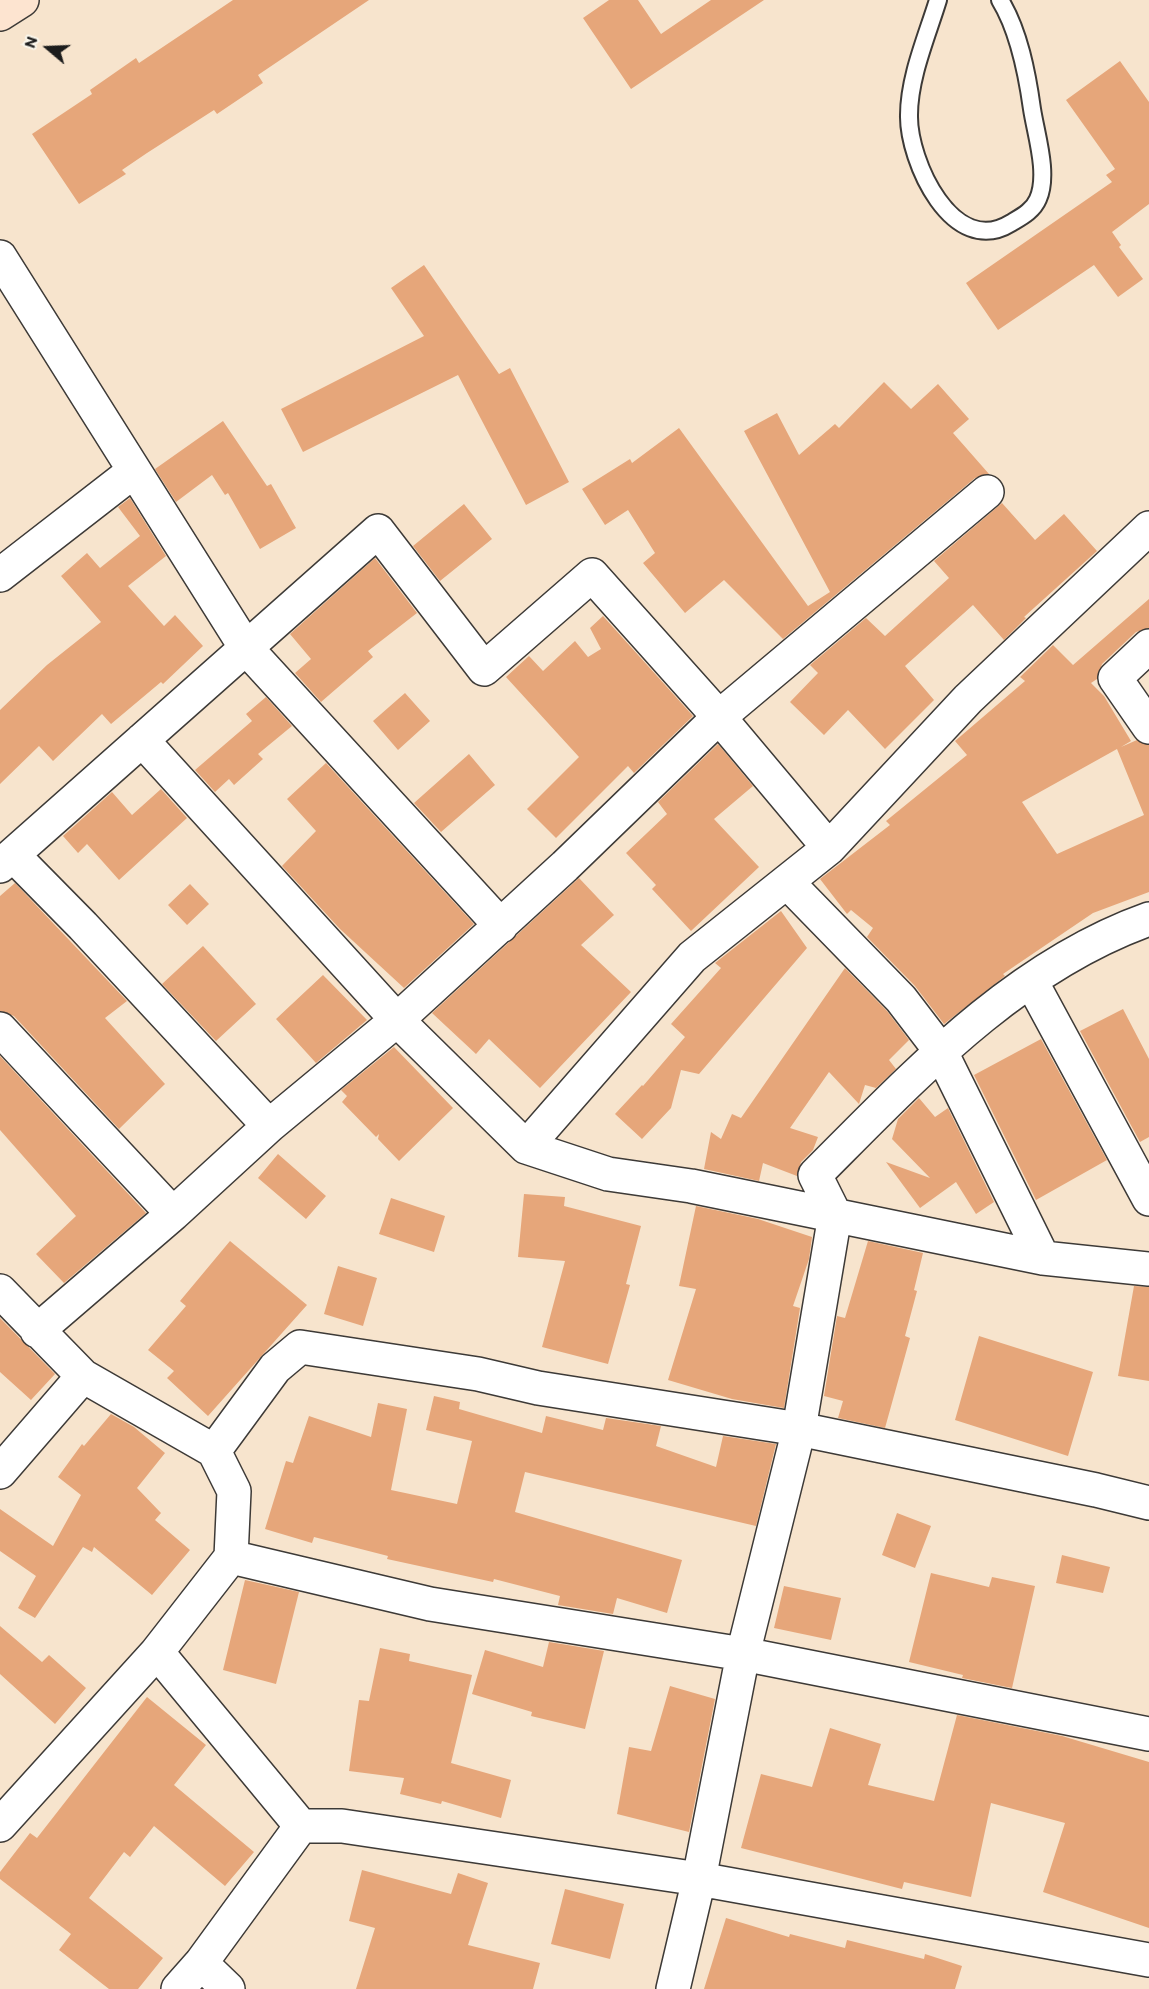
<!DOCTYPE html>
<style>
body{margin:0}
#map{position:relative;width:1149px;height:1989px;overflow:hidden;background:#f7e4cd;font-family:Itim,sans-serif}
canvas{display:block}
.north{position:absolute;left:18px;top:18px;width:60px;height:60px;-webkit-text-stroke:4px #fbf7ec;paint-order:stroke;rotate:289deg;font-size:16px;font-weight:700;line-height:24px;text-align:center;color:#1c1c1c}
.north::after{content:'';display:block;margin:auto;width:21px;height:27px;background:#1c1c1c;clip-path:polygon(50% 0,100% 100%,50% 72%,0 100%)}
</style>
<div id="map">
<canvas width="1149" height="1989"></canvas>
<div class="north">N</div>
</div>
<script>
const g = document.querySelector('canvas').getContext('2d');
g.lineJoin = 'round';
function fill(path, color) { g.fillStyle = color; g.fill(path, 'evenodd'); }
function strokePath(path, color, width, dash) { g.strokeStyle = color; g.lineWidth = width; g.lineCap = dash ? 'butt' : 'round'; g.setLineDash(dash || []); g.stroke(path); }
fill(new Path2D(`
 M 233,0 L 369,0 L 258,75 L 263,83 L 217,114 L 214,110 L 147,153 L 122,170 L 126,174 L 79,204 L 32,134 L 92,94 L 90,90 L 136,58 L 139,63 Z
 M 609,0 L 638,0 L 661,34 L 711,0 L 764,0 L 631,89 L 583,18 Z
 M 1120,61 L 1149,102 L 1149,204 L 1112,232 L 1121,245 L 1119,247 L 1143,279 L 1118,297 L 1094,265 L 998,330 L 966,283 L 1112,182 L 1106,175 L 1115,169 L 1066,100 Z
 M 424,265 L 499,374 L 510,368 L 569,482 L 526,505 L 458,375 L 303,452 L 281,409 L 424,336 L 391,288 Z
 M 884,382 L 911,409 L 938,384 L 969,419 L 953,433 L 989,474 L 975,478 L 783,639 L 724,580 L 685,613 L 643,563 L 655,553 L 628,510 L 605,525 L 582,489 L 630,459 L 632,463 L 679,428 L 808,606 L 830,592 L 744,431 L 777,413 L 799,455 L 835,424 L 839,428 Z
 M 223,421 L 267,486 L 271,484 L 296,528 L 260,549 L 228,493 L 225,495 L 212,475 L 176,502 L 155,469 Z
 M 130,498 L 166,556 L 128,586 L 164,626 L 175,615 L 203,646 L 163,684 L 161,682 L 111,724 L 102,714 L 53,761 L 39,746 L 0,784 L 0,710 L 47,665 L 101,622 L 61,576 L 87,553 L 100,568 L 140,536 L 118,507 Z
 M 1002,503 L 1035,540 L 1064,514 L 1097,551 L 1024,617 L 1026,618 L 1004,640 L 973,605 L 905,666 L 934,700 L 885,749 L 848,710 L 824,735 L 790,702 L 818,673 L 810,665 L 866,618 L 885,636 L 949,578 L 934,561 Z
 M 464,504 L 492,539 L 440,581 L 413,546 Z
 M 375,558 L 417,613 L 368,651 L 373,657 L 321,702 L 295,673 L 311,659 L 290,634 Z
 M 1149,599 L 1149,628 L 1136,632 L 1102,664 L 1097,679 L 1091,683 L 1104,696 L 1131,741 L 1121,747 L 1137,740 L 1149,745 L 1149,892 L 1093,913 L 1003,974 L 1005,976 L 944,1024 L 915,986 L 867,937 L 873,928 L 851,910 L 847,914 L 820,879 L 890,825 L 886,821 L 967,755 L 955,741 L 1025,681 L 1020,677 L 1053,645 L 1073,665 ZM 1117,749 L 1144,815 L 1057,854 L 1022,802 Z
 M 603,616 L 693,716 L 634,773 L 628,766 L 556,838 L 527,809 L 579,757 L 506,677 L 529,656 L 543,671 L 575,641 L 588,657 L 601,649 L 590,628 Z
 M 405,693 L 430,721 L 398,750 L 373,721 Z
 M 266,697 L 292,726 L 258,754 L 263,759 L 234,785 L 229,779 L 215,792 L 195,770 L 252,721 L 246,714 Z
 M 718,744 L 753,786 L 714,819 L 759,867 L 691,931 L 652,889 L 656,885 L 626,853 L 667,814 L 658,802 Z
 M 469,754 L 495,785 L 441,832 L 414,803 Z
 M 326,763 L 474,924 L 404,988 L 340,929 L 282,866 L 316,831 L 287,799 Z
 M 161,789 L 187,818 L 119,880 L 87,844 L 78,853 L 63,836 L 112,792 L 132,815 Z
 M 579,878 L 614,915 L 581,945 L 631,992 L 540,1088 L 489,1039 L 476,1054 L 432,1013 Z
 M 15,883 L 127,1001 L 105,1018 L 165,1084 L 119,1129 L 14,1016 L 0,1011 L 0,896 Z
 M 190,884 L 209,904 L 187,925 L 168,905 Z
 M 781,911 L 807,948 L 699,1074 L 681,1070 L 671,1108 L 642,1139 L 615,1114 L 642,1085 L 643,1086 L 685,1037 L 671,1024 L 721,968 L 715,963 Z
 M 203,946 L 256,1004 L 216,1041 L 162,984 Z
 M 845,968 L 887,1011 L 909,1040 L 889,1060 L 896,1069 L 876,1088 L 865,1085 L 859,1104 L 829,1072 L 790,1128 L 818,1137 L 813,1150 L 801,1162 L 797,1176 L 763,1163 L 759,1181 L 704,1169 L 711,1132 L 721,1139 L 732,1114 L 741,1118 Z
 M 323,975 L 367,1020 L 316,1063 L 276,1019 Z
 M 1123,1009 L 1149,1059 L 1149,1137 L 1140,1142 L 1080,1031 Z
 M 1041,1039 L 1107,1160 L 1036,1200 L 974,1075 Z
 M 394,1047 L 453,1108 L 399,1161 L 378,1139 L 379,1134 L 376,1137 L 342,1102 L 347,1096 L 341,1090 Z
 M 0,1056 L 146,1213 L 64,1283 L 36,1254 L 76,1216 L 0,1130 Z
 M 919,1098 L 935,1117 L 948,1108 L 994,1202 L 976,1214 L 956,1182 L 920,1208 L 886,1162 L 930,1178 L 892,1139 L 898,1119 Z
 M 278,1154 L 326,1196 L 306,1219 L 258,1178 Z
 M 524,1194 L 565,1197 L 564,1206 L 641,1226 L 626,1284 L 630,1285 L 608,1364 L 542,1347 L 565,1261 L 518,1257 Z
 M 391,1198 L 445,1216 L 434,1252 L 379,1234 Z
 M 696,1206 L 758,1219 L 812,1237 L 809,1259 L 793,1306 L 800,1308 L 784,1408 L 732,1399 L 668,1380 L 696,1289 L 679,1286 Z
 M 230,1241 L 307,1305 L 208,1416 L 167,1378 L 174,1371 L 148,1350 L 186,1306 L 180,1301 Z
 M 868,1241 L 923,1253 L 914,1290 L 917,1291 L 905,1336 L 910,1338 L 885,1428 L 838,1418 L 843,1401 L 824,1396 L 837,1316 L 845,1318 Z
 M 338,1266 L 377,1278 L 363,1326 L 324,1314 Z
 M 1134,1286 L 1149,1287 L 1149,1381 L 1118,1376 Z
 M 0,1318 L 55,1374 L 31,1400 L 0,1372 Z
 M 979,1336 L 1093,1372 L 1068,1456 L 955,1420 Z
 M 434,1396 L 460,1402 L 459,1409 L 542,1433 L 546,1416 L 603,1430 L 606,1418 L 661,1426 L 656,1446 L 716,1467 L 723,1436 L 776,1444 L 756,1526 L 525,1472 L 515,1512 L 682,1560 L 667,1613 L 617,1598 L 613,1614 L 558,1605 L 560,1596 L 494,1579 L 493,1582 L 387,1559 L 388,1556 L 314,1537 L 312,1543 L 265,1529 L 286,1461 L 293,1463 L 309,1416 L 371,1437 L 378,1403 L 407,1409 L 391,1490 L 457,1504 L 472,1441 L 426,1430 Z
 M 111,1414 L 134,1427 L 165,1453 L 137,1488 L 161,1513 L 155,1520 L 190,1550 L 152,1595 L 94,1547 L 92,1552 L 83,1547 L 35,1618 L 18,1608 L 36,1576 L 0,1551 L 0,1509 L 53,1546 L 81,1495 L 58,1477 L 82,1444 L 84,1446 Z
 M 897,1513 L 931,1526 L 915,1568 L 882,1555 Z
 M 1062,1555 L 1110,1567 L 1103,1593 L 1056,1583 Z
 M 931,1573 L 989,1587 L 992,1577 L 1035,1586 L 1012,1688 L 962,1678 L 963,1675 L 909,1662 Z
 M 245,1580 L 299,1592 L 276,1684 L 223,1670 Z
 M 784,1586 L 841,1598 L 831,1640 L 774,1628 Z
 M 0,1626 L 42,1662 L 49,1655 L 86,1688 L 55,1724 L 0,1674 Z
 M 549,1642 L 604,1651 L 585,1729 L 531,1716 L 532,1712 L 472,1694 L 485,1650 L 543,1667 Z
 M 380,1648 L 410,1654 L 409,1661 L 472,1675 L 451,1763 L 511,1780 L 501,1818 L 442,1801 L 441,1804 L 400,1794 L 404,1778 L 349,1771 L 359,1700 L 369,1701 Z
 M 670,1686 L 715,1699 L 689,1832 L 617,1814 L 629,1747 L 651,1751 Z
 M 147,1697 L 206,1745 L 174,1785 L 254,1852 L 225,1886 L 154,1826 L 130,1857 L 124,1852 L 89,1898 L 163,1958 L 138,1989 L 109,1989 L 59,1950 L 71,1934 L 0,1879 L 0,1872 L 30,1833 L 37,1838 Z
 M 957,1715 L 1062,1736 L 1149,1762 L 1149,1928 L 1043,1892 L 1065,1823 L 991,1803 L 971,1897 L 904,1882 L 902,1889 L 741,1848 L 761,1774 L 812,1787 L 830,1728 L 881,1744 L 868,1785 L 934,1801 Z
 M 362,1870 L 451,1894 L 458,1873 L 488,1883 L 468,1945 L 540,1963 L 533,1989 L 356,1989 L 375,1928 L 349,1921 Z
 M 565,1889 L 624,1904 L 610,1959 L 551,1944 Z
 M 726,1918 L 789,1937 L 790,1934 L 845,1948 L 847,1940 L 924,1959 L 925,1954 L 962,1966 L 955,1989 L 704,1989 Z`), '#e6a67a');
const service = new Path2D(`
 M 938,0 C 927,36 909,77 909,115 C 908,161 953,259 1011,223 C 1021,217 1033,211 1038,199 C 1049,174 1036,135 1032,109 C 1027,73 1019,31 1000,0`);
const minor = new Path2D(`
 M 0,257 L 246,648 L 501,926
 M 0,575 L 134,471
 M 1149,646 L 1115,678 L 1149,727
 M 142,740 L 397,1020 L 526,1147 L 608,1174 L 691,1186 L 1043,1258 L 1149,1269
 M 13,855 L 83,926 L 269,1126
 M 0,866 L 378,531 L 484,669 L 592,575 L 719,717 L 829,848
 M 787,882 L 901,999 L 940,1050 L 1043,1258
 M 1031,981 L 1149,1199
 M 0,1029 L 173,1214
 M 526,1147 L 692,957 L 829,848 L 968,699 L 1149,528
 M 0,1291 L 83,1376 L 214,1451 L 275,1368 L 300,1347 L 478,1374 L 538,1388 L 799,1429 L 1096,1490 L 1149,1503
 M 37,1331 L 173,1214 L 269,1126 L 397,1020 L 565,866 L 719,717 L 987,492
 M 214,1451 L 234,1491 L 231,1557
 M 0,1472 L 83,1376
 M 157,1652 L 301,1826
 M 0,1825 L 157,1652 L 231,1557 L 430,1604 L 743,1654 L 1149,1734
 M 201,1963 L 228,1989
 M 178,1989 L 201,1963 L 301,1826 L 342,1826 L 699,1879 L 1149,1960
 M 673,1989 L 699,1879 L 743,1654 L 799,1429 L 835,1215 L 815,1175 C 914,1076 1014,967 1149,919`);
const secondary = new Path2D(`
 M 0,14 L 22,0`);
strokePath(service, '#3d3a37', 20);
strokePath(minor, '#3d3a37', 36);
strokePath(secondary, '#3d3a37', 36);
strokePath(service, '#fff', 16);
strokePath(minor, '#fff', 33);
strokePath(secondary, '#fde4d0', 33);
</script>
